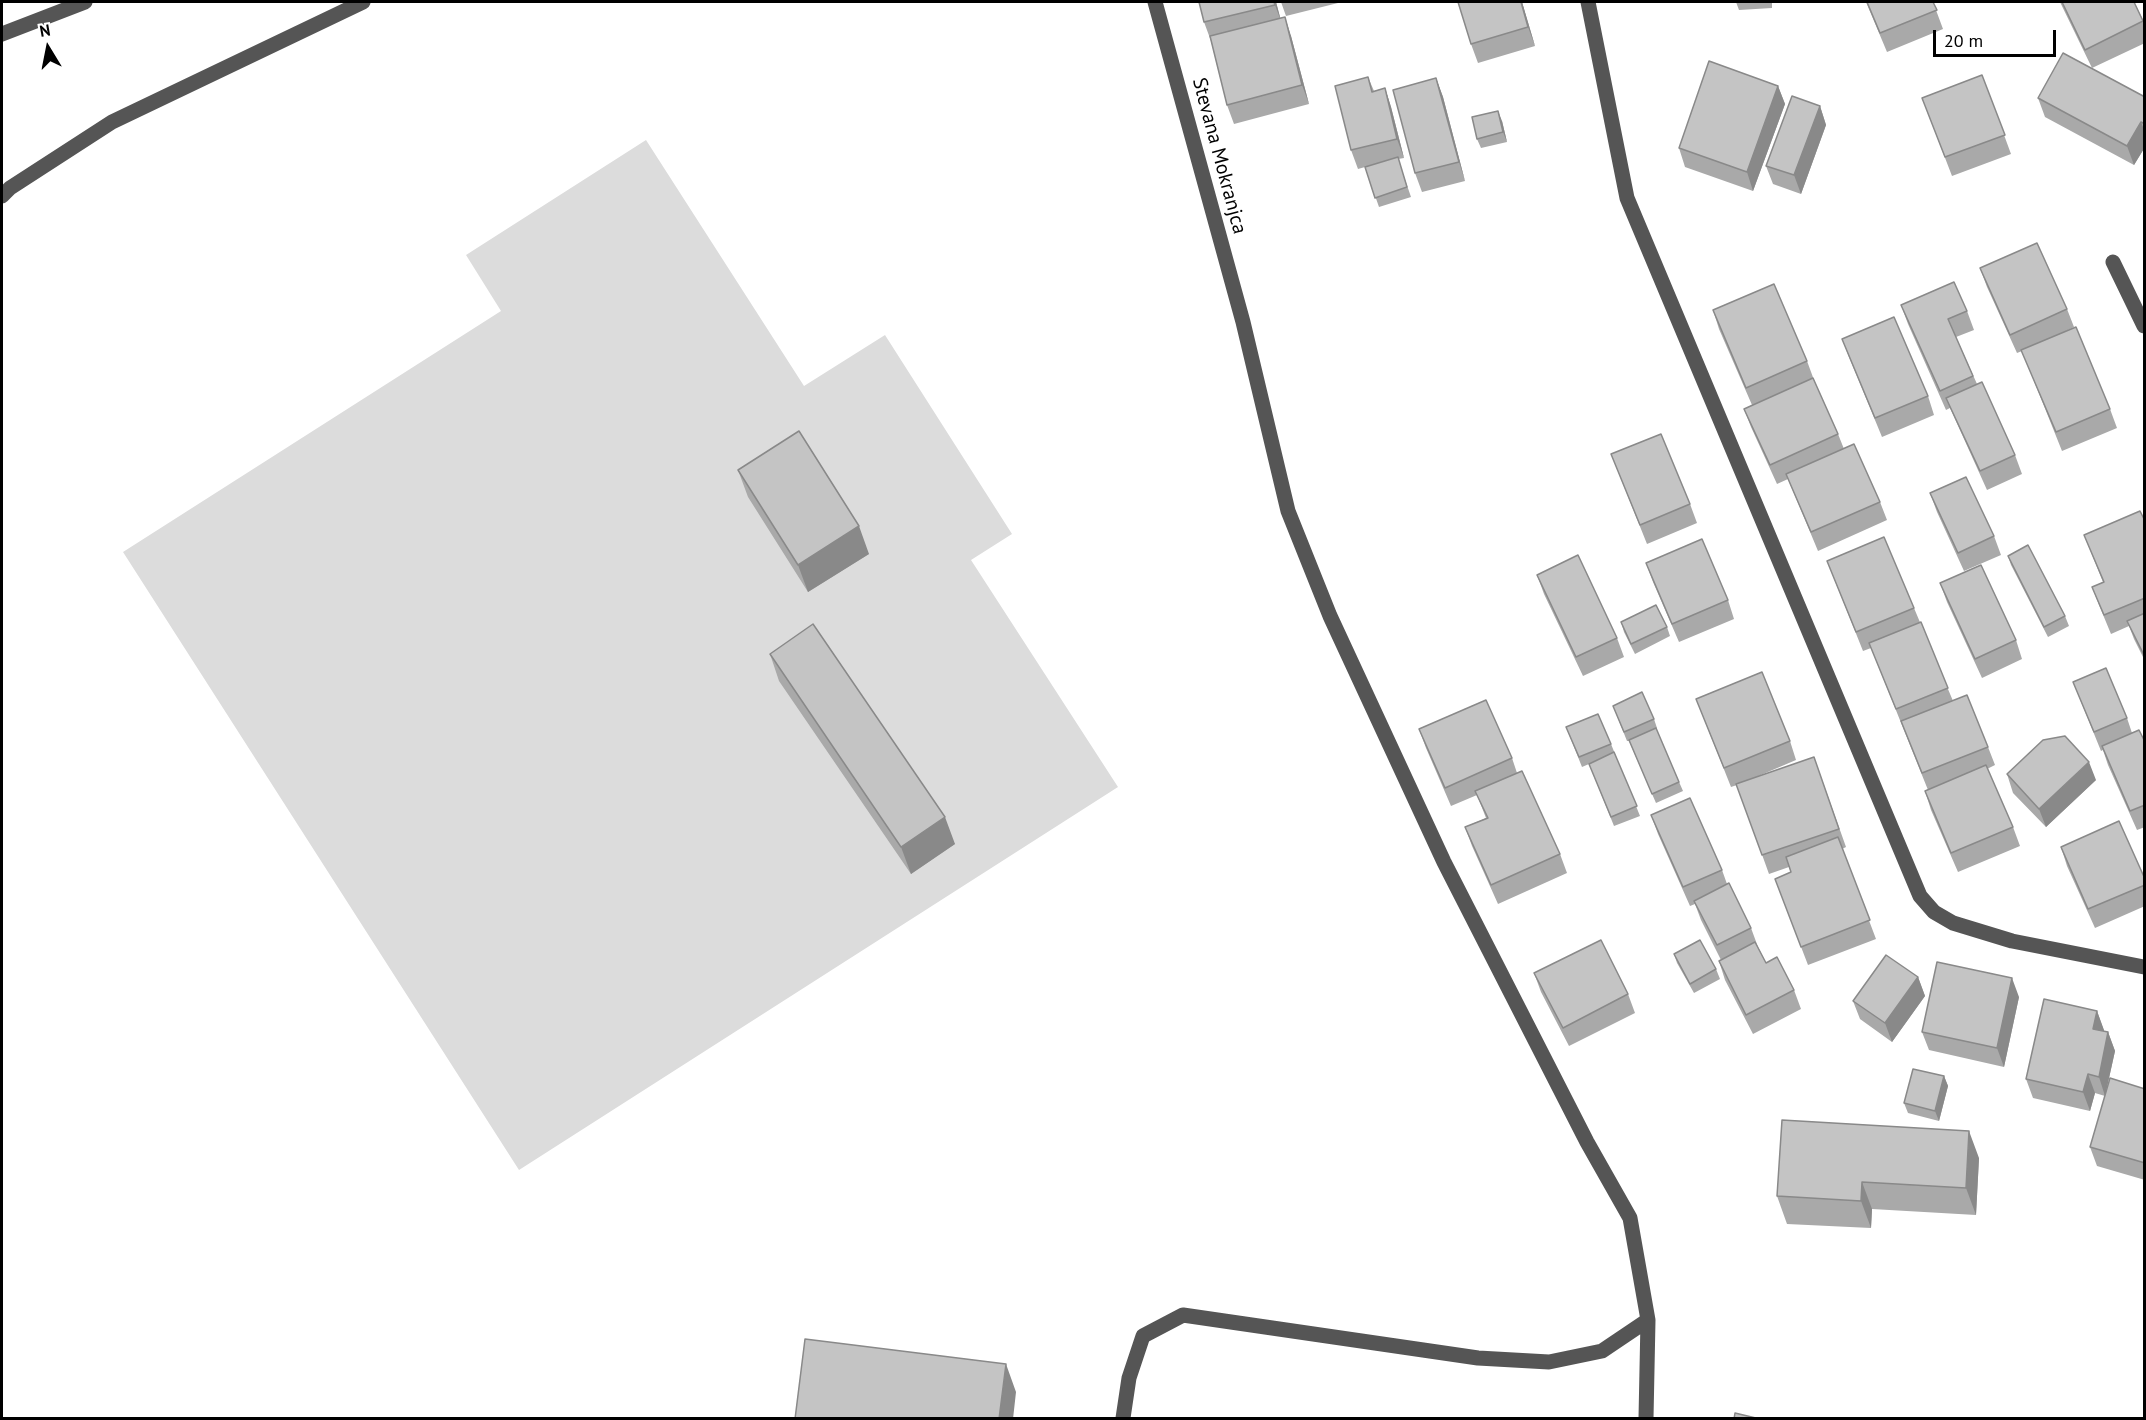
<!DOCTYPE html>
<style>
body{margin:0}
#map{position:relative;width:2146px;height:1420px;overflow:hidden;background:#fff;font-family:"PT Sans",sans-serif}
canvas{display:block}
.frame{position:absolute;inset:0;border:3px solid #000;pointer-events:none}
.north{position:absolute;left:18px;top:18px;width:60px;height:60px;-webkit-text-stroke:4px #fff;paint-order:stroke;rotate:350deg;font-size:16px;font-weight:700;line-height:24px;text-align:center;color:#000}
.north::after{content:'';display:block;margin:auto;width:21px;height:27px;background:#000;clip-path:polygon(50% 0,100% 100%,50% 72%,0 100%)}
.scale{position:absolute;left:1933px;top:30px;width:123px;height:27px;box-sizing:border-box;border:3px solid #000;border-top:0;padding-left:8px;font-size:18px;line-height:21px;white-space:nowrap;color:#000;-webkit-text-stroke:4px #fff;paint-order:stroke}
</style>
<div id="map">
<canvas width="2146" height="1420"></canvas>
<div class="frame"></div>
<div class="north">N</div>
<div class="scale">20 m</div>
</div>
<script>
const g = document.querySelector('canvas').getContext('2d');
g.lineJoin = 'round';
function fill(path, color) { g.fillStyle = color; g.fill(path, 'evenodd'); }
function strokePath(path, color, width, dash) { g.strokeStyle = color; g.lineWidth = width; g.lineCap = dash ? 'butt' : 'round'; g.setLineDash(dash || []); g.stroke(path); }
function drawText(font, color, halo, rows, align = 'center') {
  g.font = font + ' "PT Sans",sans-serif'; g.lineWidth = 4.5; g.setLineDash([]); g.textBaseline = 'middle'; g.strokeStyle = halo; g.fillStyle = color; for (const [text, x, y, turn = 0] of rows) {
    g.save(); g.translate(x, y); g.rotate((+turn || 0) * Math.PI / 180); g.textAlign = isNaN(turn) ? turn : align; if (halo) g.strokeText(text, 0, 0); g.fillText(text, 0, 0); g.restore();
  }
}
fill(new Path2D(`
 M 646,140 L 804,386 L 885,335 L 1012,534 L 971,560 L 1118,787 L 519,1170 L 123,552 L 501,311 L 466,255 Z`), '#dcdcdc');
strokePath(new Path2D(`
 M 1155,2 L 1243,322 L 1288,511 L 1330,616 L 1444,862 L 1587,1142 L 1630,1218 L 1648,1320 L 1646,1418
 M 1588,2 L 1627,198 L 1920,896 L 1934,912 L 1953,923 L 2012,941 L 2144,967
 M 2,34 L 85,2
 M 2,196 L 10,188 L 112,122 L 363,2
 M 2113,262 L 2144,326
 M 1123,1418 L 1129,1378 L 1143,1336 L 1183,1315 L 1478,1358 L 1549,1362 L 1602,1351 L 1648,1320`), '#555', 15);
fill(new Path2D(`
 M 1199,2 L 1276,2 L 1280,18 L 1291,36 L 1309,104 L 1234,124 L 1227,105 L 1211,41 L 1204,22 Z
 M 1281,2 L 1342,2 L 1286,16 Z
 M 1522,2 L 1535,46 L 1478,63 L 1471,44 Z
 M 1736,2 L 1772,2 L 1772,8 L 1739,10 Z
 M 1866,2 L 1933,2 L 1943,29 L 1887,52 Z
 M 2060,2 L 2134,2 L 2145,24 L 2145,43 L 2092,68 Z
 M 1982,75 L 2011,154 L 1952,176 L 1922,98 Z
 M 1368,77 L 1374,91 L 1385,88 L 1391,107 L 1404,158 L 1398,159 L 1411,197 L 1379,207 L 1365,167 L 1358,169 L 1351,150 Z
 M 1436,78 L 1443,97 L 1465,181 L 1422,192 L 1415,173 Z
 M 1778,86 L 1785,104 L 1753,191 L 1685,167 L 1679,148 Z
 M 2145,97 L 2145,147 L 2134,165 L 2045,117 L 2038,98 Z
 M 1820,106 L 1826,125 L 1801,194 L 1773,184 L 1766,166 Z
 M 1502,121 L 1507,142 L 1481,148 L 1477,139 Z
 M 1980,268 L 2067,309 L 2074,327 L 2058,335 L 2110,409 L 2117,428 L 2062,451 L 2022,351 L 2017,353 L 1987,287 Z
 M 1901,305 L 1967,311 L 1974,330 L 1956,337 L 1977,384 L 2015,455 L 2022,474 L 1987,490 L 1950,408 L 1946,410 L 1908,324 Z
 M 1713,310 L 1807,361 L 1814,380 L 1838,434 L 1844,449 L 1880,502 L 1887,520 L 1818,551 L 1788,479 L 1777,484 L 1751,427 L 1744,409 L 1752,405 L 1719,329 Z
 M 1842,339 L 1928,396 L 1934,415 L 1882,437 L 1849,357 Z
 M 1611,454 L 1690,504 L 1697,523 L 1647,544 Z
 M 738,470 L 869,554 L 808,592 L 748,497 Z
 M 1930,493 L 1994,536 L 2001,555 L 1964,571 L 1937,512 Z
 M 2145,521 L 2145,661 L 2134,639 L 2129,626 L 2111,634 L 2099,605 L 2092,587 L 2103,582 L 2084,535 Z
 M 2008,556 L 2065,616 L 2069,626 L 2048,637 L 2011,565 Z
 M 1827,561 L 1914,608 L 1953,701 L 1988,747 L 1995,765 L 1987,769 L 2013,827 L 2020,846 L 1958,872 L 1931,810 L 1925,791 L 1928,790 L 1871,648 L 1863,651 Z
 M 1646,563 L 1728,600 L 1734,619 L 1679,642 L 1653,582 Z
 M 1537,575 L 1617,638 L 1624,657 L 1583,676 L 1544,594 Z
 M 1940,583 L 2016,640 L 2022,659 L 1982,678 L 1947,602 Z
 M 1621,622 L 1667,627 L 1670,636 L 1635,654 L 1624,632 Z
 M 770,654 L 955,844 L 911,874 L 779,681 Z
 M 2073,682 L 2127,718 L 2132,733 L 2145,742 L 2145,827 L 2137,830 L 2108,765 L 2103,750 L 2101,751 Z
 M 1696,699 L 1790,741 L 1796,760 L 1749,780 L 1814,757 L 1846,847 L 1842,849 L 1876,939 L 1808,965 L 1775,879 L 1791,873 L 1789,867 L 1769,874 L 1737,785 L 1731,787 Z
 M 1613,706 L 1654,719 L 1657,728 L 1656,729 L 1683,791 L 1656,803 L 1629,741 L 1627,741 Z
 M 1566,727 L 1611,744 L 1640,816 L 1614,826 L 1589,764 L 1582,767 Z
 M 1419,729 L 1512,758 L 1517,773 L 1560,854 L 1567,873 L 1498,904 L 1472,846 L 1465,827 L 1486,818 L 1477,795 L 1451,806 L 1426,748 Z
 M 2007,774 L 2096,780 L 2046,827 L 2013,793 Z
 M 1651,815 L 1722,870 L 1727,884 L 1751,928 L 1758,947 L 1766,963 L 1794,990 L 1801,1009 L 1753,1034 L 1725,980 L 1719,961 L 1721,960 L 1701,920 L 1695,904 L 1690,906 L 1658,834 Z
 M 2061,847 L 2145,879 L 2145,906 L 2095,928 L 2067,866 Z
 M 1674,954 L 1716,969 L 1720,979 L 1694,993 L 1677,963 Z
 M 1534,973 L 1628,994 L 1635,1013 L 1569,1046 L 1541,992 Z
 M 1918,977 L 1925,996 L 1892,1042 L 1860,1019 L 1853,1001 Z
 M 2019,997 L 2004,1067 L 1929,1050 L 1922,1032 Z
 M 2097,1011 L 2104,1031 L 2108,1032 L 2115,1051 L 2106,1092 L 2145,1089 L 2145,1180 L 2097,1166 L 2090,1147 L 2105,1096 L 2095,1093 L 2090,1111 L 2033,1098 L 2026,1079 Z
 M 1944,1076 L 1948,1086 L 1939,1121 L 1908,1113 L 1904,1103 Z
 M 1979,1158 L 1976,1215 L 1872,1209 L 1871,1228 L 1787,1224 L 1777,1196 Z`), '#a9a9a9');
fill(new Path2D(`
 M 1274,2 L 1276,2 L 1282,24 L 1275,5 Z
 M 1521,2 L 1522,2 L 1535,46 L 1528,27 Z
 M 1285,17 L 1291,36 L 1309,104 L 1302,85 Z
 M 1436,78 L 1443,97 L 1465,181 L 1459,162 Z
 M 1778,86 L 1785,104 L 1753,191 L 1747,172 Z
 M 1385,88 L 1391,107 L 1404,158 L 1397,139 Z
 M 1820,106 L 1826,125 L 1801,194 L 1794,175 Z
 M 1498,111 L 1502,121 L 1507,142 L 1503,132 Z
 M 2141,122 L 2145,132 L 2145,147 L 2134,165 L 2127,146 Z
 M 859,526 L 869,554 L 808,592 L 798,565 Z
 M 2089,762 L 2096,780 L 2046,827 L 2039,809 Z
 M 945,817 L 955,844 L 911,874 L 901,847 Z
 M 1918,977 L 1925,996 L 1892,1042 L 1885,1023 Z
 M 2012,978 L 2019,997 L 2004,1067 L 1997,1048 Z
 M 2097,1011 L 2104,1030 L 2100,1047 L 2093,1029 Z
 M 2108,1032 L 2115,1051 L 2105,1096 L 2099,1077 Z
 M 2088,1074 L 2095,1093 L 2090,1111 L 2083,1092 Z
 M 1944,1076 L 1948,1086 L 1939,1121 L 1935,1111 Z
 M 1969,1131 L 1979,1158 L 1976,1215 L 1966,1188 Z
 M 1862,1182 L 1872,1209 L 1871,1228 L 1861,1201 Z
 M 1006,1364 L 1016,1392 L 1013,1419 L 999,1419 Z`), '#898989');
const building = new Path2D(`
 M 1199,2 L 1274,2 L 1275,5 L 1204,22 Z
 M 1458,2 L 1521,2 L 1528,27 L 1471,44 Z
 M 1867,2 L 1933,2 L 1937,10 L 1880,33 Z
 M 2062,2 L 2134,2 L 2143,21 L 2085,50 Z
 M 1285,17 L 1302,85 L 1227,105 L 1210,36 Z
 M 2063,53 L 2145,97 L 2145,124 L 2141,122 L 2127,146 L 2038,98 Z
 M 1709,61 L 1778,86 L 1747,172 L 1679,148 Z
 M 1982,75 L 2005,135 L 1945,157 L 1922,98 Z
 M 1368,77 L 1372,92 L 1385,88 L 1397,139 L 1351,150 L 1335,86 Z
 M 1436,78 L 1459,162 L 1415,173 L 1393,90 Z
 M 1792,96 L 1820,106 L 1794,175 L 1766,166 Z
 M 1498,111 L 1503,132 L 1477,139 L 1472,117 Z
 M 1398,157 L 1407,187 L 1375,198 L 1365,167 Z
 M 2037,243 L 2067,309 L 2010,335 L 1980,268 Z
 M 1954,282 L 1967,311 L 1948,319 L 1973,376 L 1940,391 L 1901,305 Z
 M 1774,284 L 1807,361 L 1746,388 L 1713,310 Z
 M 1894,317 L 1928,396 L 1875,418 L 1842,339 Z
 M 2076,327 L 2110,409 L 2056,432 L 2021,350 Z
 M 1813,378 L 1838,434 L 1770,465 L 1744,409 Z
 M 1982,382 L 2015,455 L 1980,471 L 1946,398 Z
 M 799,431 L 859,526 L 798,565 L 738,470 Z
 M 1661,434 L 1690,504 L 1640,525 L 1611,454 Z
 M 1854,444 L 1880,502 L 1811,532 L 1786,474 Z
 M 1966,477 L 1994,536 L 1958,553 L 1930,493 Z
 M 2140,511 L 2145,521 L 2145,598 L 2104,615 L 2092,587 L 2104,582 L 2084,535 Z
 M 1884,537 L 1914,608 L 1856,632 L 1827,561 Z
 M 1702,539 L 1728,600 L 1672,624 L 1646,563 Z
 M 2028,545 L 2065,616 L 2044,627 L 2008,556 Z
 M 1578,555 L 1617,638 L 1576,657 L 1537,575 Z
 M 1981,565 L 2016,640 L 1975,659 L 1940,583 Z
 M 1656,605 L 1667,627 L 1631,644 L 1621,622 Z
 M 2145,613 L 2145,657 L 2127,621 Z
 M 1921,622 L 1948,688 L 1896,709 L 1869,643 Z
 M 813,624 L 945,817 L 901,847 L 770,654 Z
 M 2106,668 L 2127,718 L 2094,732 L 2073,682 Z
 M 1762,672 L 1790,741 L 1724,768 L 1696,699 Z
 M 1642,692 L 1654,719 L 1624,732 L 1613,706 Z
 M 1967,695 L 1988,747 L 1922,773 L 1901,721 Z
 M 1486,700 L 1512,758 L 1445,788 L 1419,729 Z
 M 1598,714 L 1611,744 L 1579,757 L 1566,727 Z
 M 1656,728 L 1679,782 L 1652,794 L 1629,740 Z
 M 2139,730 L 2145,742 L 2145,805 L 2130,811 L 2102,746 Z
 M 2065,736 L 2089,762 L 2039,809 L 2007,774 L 2043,740 Z
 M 1614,752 L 1637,806 L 1611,817 L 1589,764 Z
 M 1814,757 L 1839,829 L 1762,855 L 1736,784 Z
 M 1986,765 L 2013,827 L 1951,853 L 1925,791 Z
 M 1522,771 L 1560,854 L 1491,885 L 1465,827 L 1488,818 L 1475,791 Z
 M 1690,798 L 1722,870 L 1683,887 L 1651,815 Z
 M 2119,821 L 2145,879 L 2145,885 L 2088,909 L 2061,847 Z
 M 1838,837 L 1870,920 L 1801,947 L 1775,879 L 1791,872 L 1786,857 Z
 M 1729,883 L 1751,928 L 1717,945 L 1694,901 Z
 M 1601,940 L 1628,994 L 1563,1028 L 1534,973 Z
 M 1700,940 L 1716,969 L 1690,984 L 1674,954 Z
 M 1755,942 L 1766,963 L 1777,957 L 1794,990 L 1746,1015 L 1719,961 Z
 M 1886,955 L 1918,977 L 1885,1023 L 1853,1001 Z
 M 1937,962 L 2012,978 L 1997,1048 L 1922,1032 Z
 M 2044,999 L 2097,1011 L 2093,1029 L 2108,1032 L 2099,1077 L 2088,1074 L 2083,1092 L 2026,1079 Z
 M 1913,1069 L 1944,1076 L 1935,1111 L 1904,1103 Z
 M 2110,1078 L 2145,1089 L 2145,1163 L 2090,1147 Z
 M 1782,1120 L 1969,1131 L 1966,1188 L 1862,1182 L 1861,1201 L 1777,1196 Z
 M 805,1339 L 1006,1364 L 999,1419 L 795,1419 Z
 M 1735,1413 L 1760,1419 L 1734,1419 Z`);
fill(building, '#c4c4c4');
strokePath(building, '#898989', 1.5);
drawText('20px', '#000', '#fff', [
 ["Stevana Mokranjca",1219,156,75]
]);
</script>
